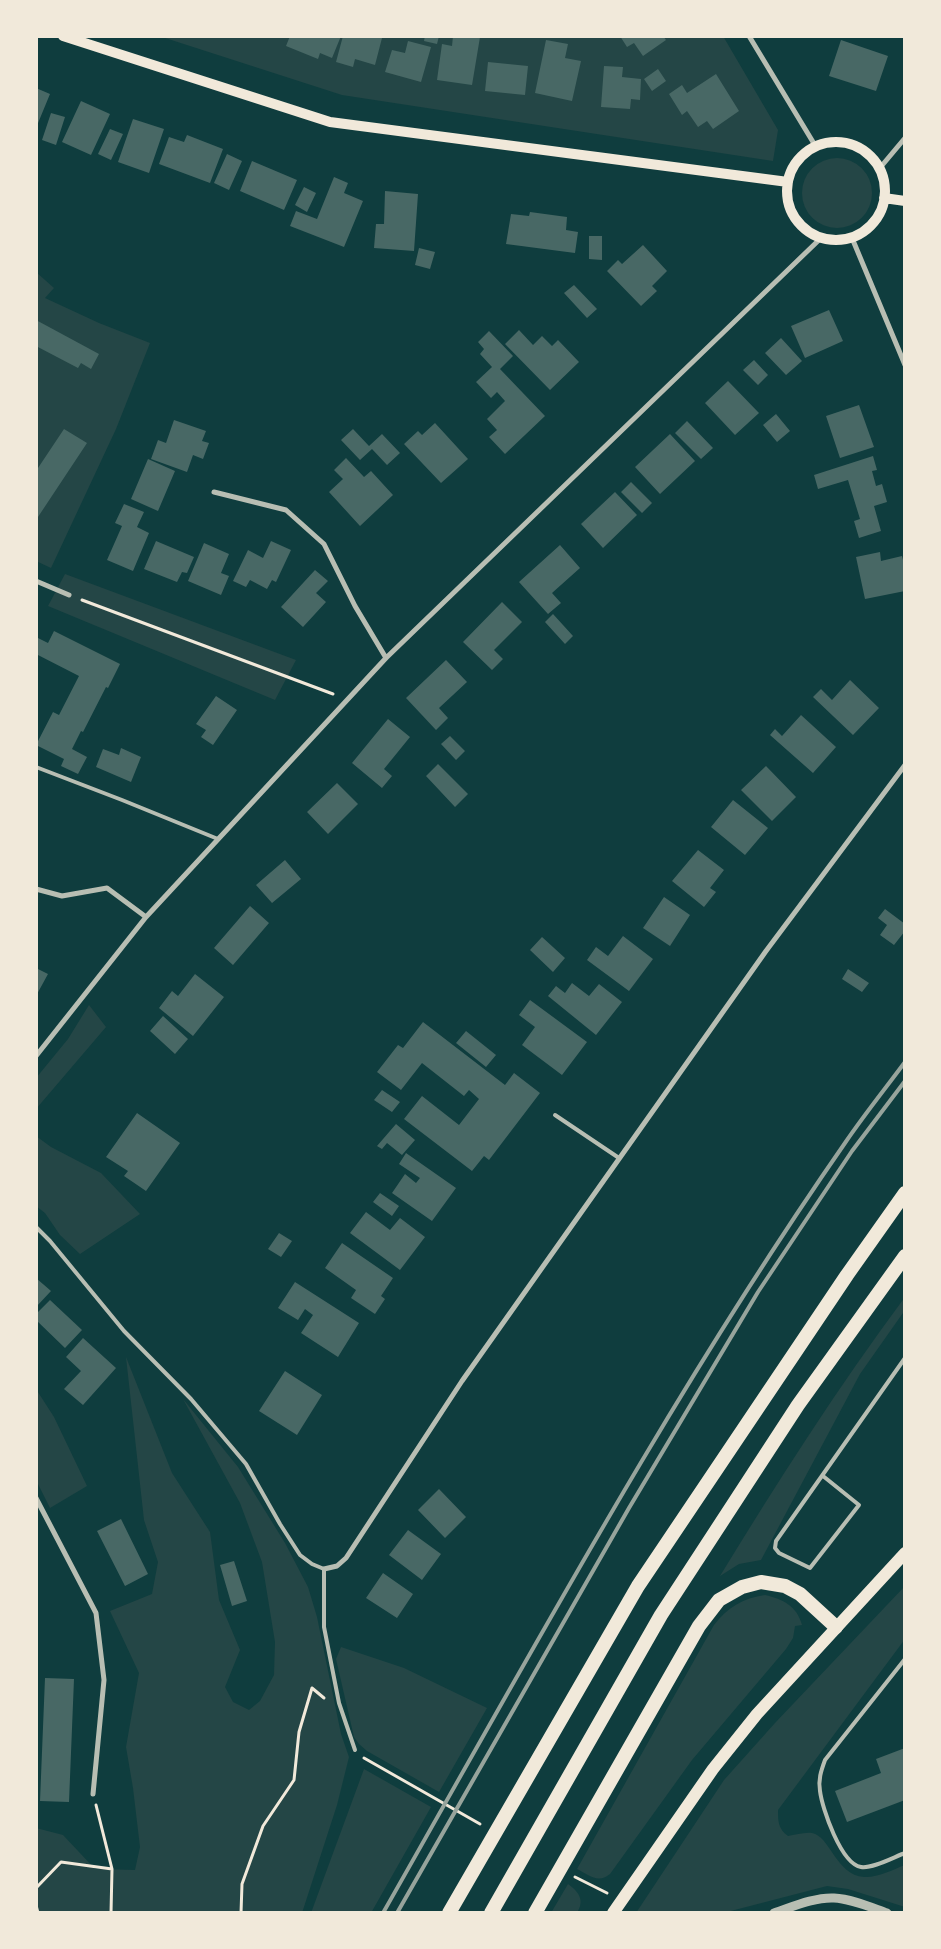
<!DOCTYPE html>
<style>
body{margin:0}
#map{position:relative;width:941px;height:1949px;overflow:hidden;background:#0f3d3e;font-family:"Source Serif 4",serif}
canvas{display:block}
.frame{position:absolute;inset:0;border:38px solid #f1e9da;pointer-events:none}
</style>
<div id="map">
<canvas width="941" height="1949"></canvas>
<div class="frame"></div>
</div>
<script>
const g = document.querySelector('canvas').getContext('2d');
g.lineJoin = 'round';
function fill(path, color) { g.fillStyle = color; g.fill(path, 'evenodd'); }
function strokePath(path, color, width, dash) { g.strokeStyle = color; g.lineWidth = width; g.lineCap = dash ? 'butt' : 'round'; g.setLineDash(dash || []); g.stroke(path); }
fill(new Path2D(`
 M 159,36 L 723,36 L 778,130 L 773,161 L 342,95 Z
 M802 193a35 35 0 1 1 70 0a35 35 0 1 1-70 0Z
 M 36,272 L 54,288 L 45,298 L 99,323 L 150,343 L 116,429 L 51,568 L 36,561 Z
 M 65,574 L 296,660 L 275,700 L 48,606 Z
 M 89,1005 L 106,1027 L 36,1109 L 36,1078 L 68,1039 Z
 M 36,1136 L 51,1147 L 101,1173 L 140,1214 L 80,1254 L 60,1235 L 45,1213 L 36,1206 Z
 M 905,1297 L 905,1310 L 860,1374 L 761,1560 L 739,1564 L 720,1576 C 778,1481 838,1387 905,1297 Z
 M 126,1357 L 172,1473 L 210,1532 L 219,1600 L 240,1650 L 225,1687 L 233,1702 L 249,1710 L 260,1701 L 274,1675 L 275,1642 L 262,1562 L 240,1503 L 183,1399 L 238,1467 L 285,1543 L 308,1587 L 317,1617 L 341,1734 L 349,1757 L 337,1805 L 302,1913 L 36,1913 L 36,1828 L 63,1835 L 95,1869 L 135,1870 L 140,1847 L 133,1788 L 126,1747 L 139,1673 L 110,1611 L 152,1594 L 158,1562 L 144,1520 Z
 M 36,1389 L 54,1417 L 87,1486 L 50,1508 L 36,1480 Z
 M 905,1586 L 905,1639 L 778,1810 C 778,1821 778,1829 788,1836 C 795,1835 805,1832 812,1833 C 830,1836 836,1875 864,1877 C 877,1878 892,1870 905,1865 L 905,1907 L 848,1889 L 827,1886 L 723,1913 L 636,1913 L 724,1780 L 775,1723 Z
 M 765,1595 C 783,1599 797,1606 802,1625 L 795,1626 L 793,1638 L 786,1649 L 692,1760 L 610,1874 C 598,1884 589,1875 577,1869 L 714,1625 C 727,1608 743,1598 765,1595 Z
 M 341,1647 L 404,1668 L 487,1708 L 439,1792 L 367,1751 L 359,1744 L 354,1737 L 336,1659 Z
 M 364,1769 L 431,1807 L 371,1913 L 311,1913 Z
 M 568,1884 C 579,1892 585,1900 577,1913 L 551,1913 Z`), '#244646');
fill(new Path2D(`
 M 290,36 L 341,36 L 332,58 L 320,53 L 318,59 L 286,46 Z
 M 343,36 L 375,36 L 382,38 L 375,65 L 355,59 L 353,67 L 336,62 Z
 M 425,36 L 439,36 L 437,44 L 424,41 Z
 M 453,36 L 480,37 L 472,85 L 437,80 L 442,44 L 452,46 Z
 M 620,36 L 663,36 L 666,40 L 643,56 L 634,43 L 627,47 Z
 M 546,40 L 568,44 L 565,58 L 581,61 L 572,101 L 535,93 Z
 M 841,40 L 888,56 L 876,91 L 829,76 Z
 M 408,41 L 431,47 L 421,82 L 385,72 L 392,50 L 405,53 Z
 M 488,62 L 528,66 L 525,95 L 485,91 Z
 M 604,66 L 623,67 L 622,77 L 641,79 L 640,100 L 631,99 L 630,109 L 601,107 Z
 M 658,69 L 666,81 L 652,91 L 644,79 Z
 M 716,74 L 739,111 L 713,129 L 707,121 L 698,127 L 687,111 L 682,115 L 669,94 L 682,85 L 687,93 Z
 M 36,88 L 50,94 L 36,128 Z
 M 81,101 L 110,114 L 91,155 L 62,142 Z
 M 51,113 L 65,117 L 56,145 L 42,140 Z
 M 133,119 L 164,129 L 149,173 L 118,162 Z
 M 110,129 L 123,134 L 111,160 L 98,154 Z
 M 187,135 L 223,149 L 210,183 L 159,164 L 169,137 L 184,142 Z
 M 227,154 L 242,161 L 229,190 L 214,183 Z
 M 252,161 L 297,180 L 284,210 L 240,191 Z
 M 334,177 L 348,183 L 344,193 L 363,201 L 344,247 L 290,226 L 296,211 L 317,219 Z
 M 304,187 L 316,193 L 307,212 L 295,205 Z
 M 385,191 L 418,194 L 414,251 L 374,248 L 376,224 L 384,224 Z
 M 530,212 L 567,217 L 566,230 L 578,232 L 575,253 L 506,244 L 511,214 L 529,216 Z
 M 589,236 L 602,236 L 602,260 L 589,259 Z
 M 643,245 L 667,271 L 652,286 L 657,291 L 641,306 L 607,271 L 618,260 L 622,264 Z
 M 419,248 L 435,252 L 430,269 L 415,265 Z
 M 574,285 L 597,309 L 587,318 L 564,293 Z
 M 829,310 L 843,341 L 805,358 L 791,326 Z
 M 36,320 L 99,354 L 91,369 L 81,363 L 78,368 L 36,346 Z
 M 519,330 L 533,345 L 542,336 L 552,346 L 558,340 L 579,362 L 550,390 L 505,344 Z
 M 489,331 L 513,356 L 500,369 L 545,416 L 505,454 L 489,437 L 497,430 L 487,419 L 505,401 L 497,392 L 491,398 L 476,382 L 492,367 L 480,354 L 484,349 L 478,342 Z
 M 781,338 L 802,361 L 786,375 L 765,353 Z
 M 754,360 L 768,375 L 758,385 L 743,370 Z
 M 728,381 L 759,413 L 735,435 L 705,403 Z
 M 859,405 L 874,447 L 840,458 L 826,416 Z
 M 776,414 L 790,431 L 777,442 L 763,425 Z
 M 174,420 L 206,431 L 202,441 L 209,443 L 203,459 L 193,455 L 187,472 L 151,459 L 158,440 L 166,443 Z
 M 687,421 L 713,448 L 701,459 L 675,433 Z
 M 435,423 L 468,459 L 441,483 L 404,444 L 418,431 L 422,435 Z
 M 64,429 L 87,443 L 36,520 L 36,471 Z
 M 353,429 L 369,446 L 382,434 L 400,453 L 387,465 L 372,449 L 360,460 L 341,440 Z
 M 670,434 L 695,461 L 660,494 L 635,467 Z
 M 873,456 L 877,470 L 872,471 L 876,486 L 882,484 L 887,502 L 874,506 L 881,531 L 859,538 L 854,521 L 860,519 L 848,480 L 818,489 L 814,475 Z
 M 346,458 L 364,477 L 371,471 L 393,495 L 360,526 L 329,492 L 343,479 L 334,470 Z
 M 148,459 L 175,471 L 158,511 L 131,499 Z
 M 631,482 L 652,503 L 642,513 L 621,492 Z
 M 615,492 L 637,515 L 603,548 L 581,524 Z
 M 124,504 L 144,512 L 137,527 L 149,533 L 133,571 L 107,560 L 122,526 L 115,523 Z
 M 156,541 L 194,557 L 187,573 L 182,572 L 177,582 L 144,569 Z
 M 271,541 L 291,550 L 276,582 L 272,580 L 267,589 L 250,580 L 246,587 L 233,581 L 248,550 L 263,558 Z
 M 204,543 L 229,554 L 221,573 L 229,576 L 221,595 L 188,581 Z
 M 560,545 L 580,568 L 552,593 L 561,603 L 548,614 L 519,582 Z
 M 880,552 L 881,561 L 902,556 L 905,568 L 905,591 L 865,599 L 856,557 Z
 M 315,570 L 328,581 L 316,593 L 326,602 L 303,627 L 281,607 Z
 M 502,602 L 522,622 L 494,650 L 503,659 L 492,670 L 463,642 Z
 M 553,614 L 573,636 L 565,644 L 545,622 Z
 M 54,631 L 120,664 L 108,688 L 106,687 L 83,732 L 81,731 L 72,749 L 87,757 L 78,774 L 61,766 L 64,759 L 36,745 L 53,712 L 59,715 L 79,676 L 36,654 L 36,637 L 48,643 Z
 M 446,660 L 467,682 L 439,708 L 448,718 L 436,730 L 406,698 Z
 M 850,680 L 879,708 L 853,735 L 813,697 L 821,689 L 832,700 Z
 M 216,696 L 237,710 L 213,745 L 201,737 L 206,730 L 196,724 Z
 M 801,715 L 836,747 L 813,773 L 770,735 L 775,729 L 782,736 Z
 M 388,719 L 410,737 L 384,769 L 392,776 L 382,788 L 352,763 Z
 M 450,736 L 465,751 L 456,760 L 441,744 Z
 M 121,748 L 141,757 L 131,782 L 96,767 L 103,749 L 119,755 Z
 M 438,764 L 468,794 L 455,807 L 426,776 Z
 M 766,766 L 796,797 L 772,821 L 741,790 Z
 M 337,783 L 358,804 L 328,834 L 307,812 Z
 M 733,800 L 768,828 L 745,855 L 711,827 Z
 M 698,850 L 724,870 L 710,888 L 716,892 L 704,907 L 672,881 Z
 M 285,860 L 301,879 L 272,903 L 256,885 Z
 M 664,897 L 690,915 L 670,946 L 643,928 Z
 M 250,906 L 269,923 L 233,965 L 214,948 Z
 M 885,909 L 905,924 L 905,931 L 894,945 L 880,935 L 887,925 L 878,918 Z
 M 623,936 L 653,959 L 629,991 L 587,960 L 596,947 L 608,956 Z
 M 542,937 L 565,958 L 553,972 L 530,950 Z
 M 36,968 L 48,974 L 36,996 Z
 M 848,969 L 869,983 L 862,992 L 842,979 Z
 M 195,974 L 224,997 L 193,1036 L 159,1008 L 172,991 L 178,996 Z
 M 572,983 L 589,996 L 599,984 L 622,1002 L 596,1035 L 548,996 L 556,986 L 565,993 Z
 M 530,1000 L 587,1042 L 562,1075 L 522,1045 L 535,1027 L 519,1015 Z
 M 163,1016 L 188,1039 L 175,1054 L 150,1031 Z
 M 423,1022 L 505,1085 L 514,1073 L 540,1093 L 489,1160 L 484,1156 L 472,1171 L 404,1119 L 422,1096 L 459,1125 L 479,1099 L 469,1090 L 464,1096 L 422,1063 L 401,1090 L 377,1072 L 398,1045 L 403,1048 Z
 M 466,1031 L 496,1055 L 486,1067 L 456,1043 Z
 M 382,1090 L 400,1102 L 392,1112 L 374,1100 Z
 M 137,1113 L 180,1143 L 146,1191 L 124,1176 L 128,1171 L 106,1157 Z
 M 396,1124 L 415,1140 L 402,1155 L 387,1143 L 382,1149 L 377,1146 Z
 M 406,1153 L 456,1188 L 432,1221 L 392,1193 L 405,1174 L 416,1183 L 420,1178 L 399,1164 Z
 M 380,1193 L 399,1206 L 392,1216 L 373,1202 Z
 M 366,1212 L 390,1230 L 400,1218 L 425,1237 L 400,1270 L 350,1233 Z
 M 279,1233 L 292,1241 L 281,1257 L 268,1249 Z
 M 342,1243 L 393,1278 L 381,1296 L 385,1299 L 375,1314 L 351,1298 L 356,1290 L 325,1268 Z
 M 36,1278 L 51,1291 L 36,1307 Z
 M 295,1282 L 359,1323 L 338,1357 L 301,1333 L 313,1315 L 305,1309 L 298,1320 L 278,1308 Z
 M 50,1300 L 82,1330 L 65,1348 L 36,1320 L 36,1314 Z
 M 83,1338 L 116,1368 L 83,1405 L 64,1389 L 81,1371 L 66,1357 Z
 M 285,1371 L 322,1395 L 297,1435 L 259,1411 Z
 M 439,1489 L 466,1517 L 445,1538 L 418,1510 Z
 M 121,1519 L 148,1574 L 125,1586 L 97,1531 Z
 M 408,1530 L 441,1554 L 422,1580 L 389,1555 Z
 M 234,1561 L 247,1601 L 232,1606 L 220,1565 Z
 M 383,1573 L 413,1594 L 397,1618 L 366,1598 Z
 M 45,1678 L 74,1679 L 69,1802 L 40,1801 Z
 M 905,1748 L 905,1800 L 847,1822 L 835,1791 L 881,1773 L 876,1759 Z`), '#486865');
strokePath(new Path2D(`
 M 82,600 L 333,694
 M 364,1758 L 480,1824
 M 96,1805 L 112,1869 L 111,1913
 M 575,1877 L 607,1893
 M 36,1888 L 61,1862 L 112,1869
 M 36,1905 L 38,1913
 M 241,1913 L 242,1884 L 263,1826 L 294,1780 L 299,1732 L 312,1688 L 324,1698`), '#f1e9da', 3);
strokePath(new Path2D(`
 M 36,767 L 122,800 L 218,839
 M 555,1115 L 619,1158
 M 36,1227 L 50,1241 L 124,1331 L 191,1399 L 246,1464 L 280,1524 L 300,1555 L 312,1564 L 324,1569 L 324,1627 L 339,1703 L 355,1750
 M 823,1476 L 859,1505 L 810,1568 L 779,1553 L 775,1548 L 776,1541 L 905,1358
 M 905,1659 L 825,1760 C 821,1771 818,1780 820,1791 C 822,1808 841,1864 861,1867 C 872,1869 894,1857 905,1853`), '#b8beb3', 4);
strokePath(new Path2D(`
 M 749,36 L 816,147
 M 879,169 L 905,138
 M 852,238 L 905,365
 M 214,492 L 286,510 L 324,544 L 355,606 L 386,658
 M 36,581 L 69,595
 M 36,889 L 62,896 L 107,888 L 146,917
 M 36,1056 L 146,917 L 386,658 L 821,238
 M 36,1498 L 96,1613 L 104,1680 L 93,1794
 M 324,1569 L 337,1566 L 346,1558 L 462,1381 L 766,951 L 905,765`), '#b8beb3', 5);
strokePath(new Path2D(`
 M 774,1913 C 792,1907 815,1897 834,1898 C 852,1899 870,1907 887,1913`), '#b8beb3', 9);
strokePath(new Path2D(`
 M 63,36 L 330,122 L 788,182
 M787 191a49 49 0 1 1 98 0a49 49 0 1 1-98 0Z
 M 884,198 L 905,201`), '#f1e9da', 10);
strokePath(new Path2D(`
 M 613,1913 L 713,1769 L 757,1714 L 905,1553`), '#f1e9da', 12);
strokePath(new Path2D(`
 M 449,1913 L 638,1586 L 847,1275 L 905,1193
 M 491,1913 L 661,1615 L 798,1405 L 905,1256
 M 535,1913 L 699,1626 L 719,1600 L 742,1587 L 761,1582 L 785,1586 L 800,1594 L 836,1627`), '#f1e9da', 14);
strokePath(new Path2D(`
 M 383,1913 C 531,1653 674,1389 845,1143 C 864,1115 885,1089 905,1062
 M 397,1913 L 629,1508 L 758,1292 L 852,1151 L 905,1081`), '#97a49c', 4);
</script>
